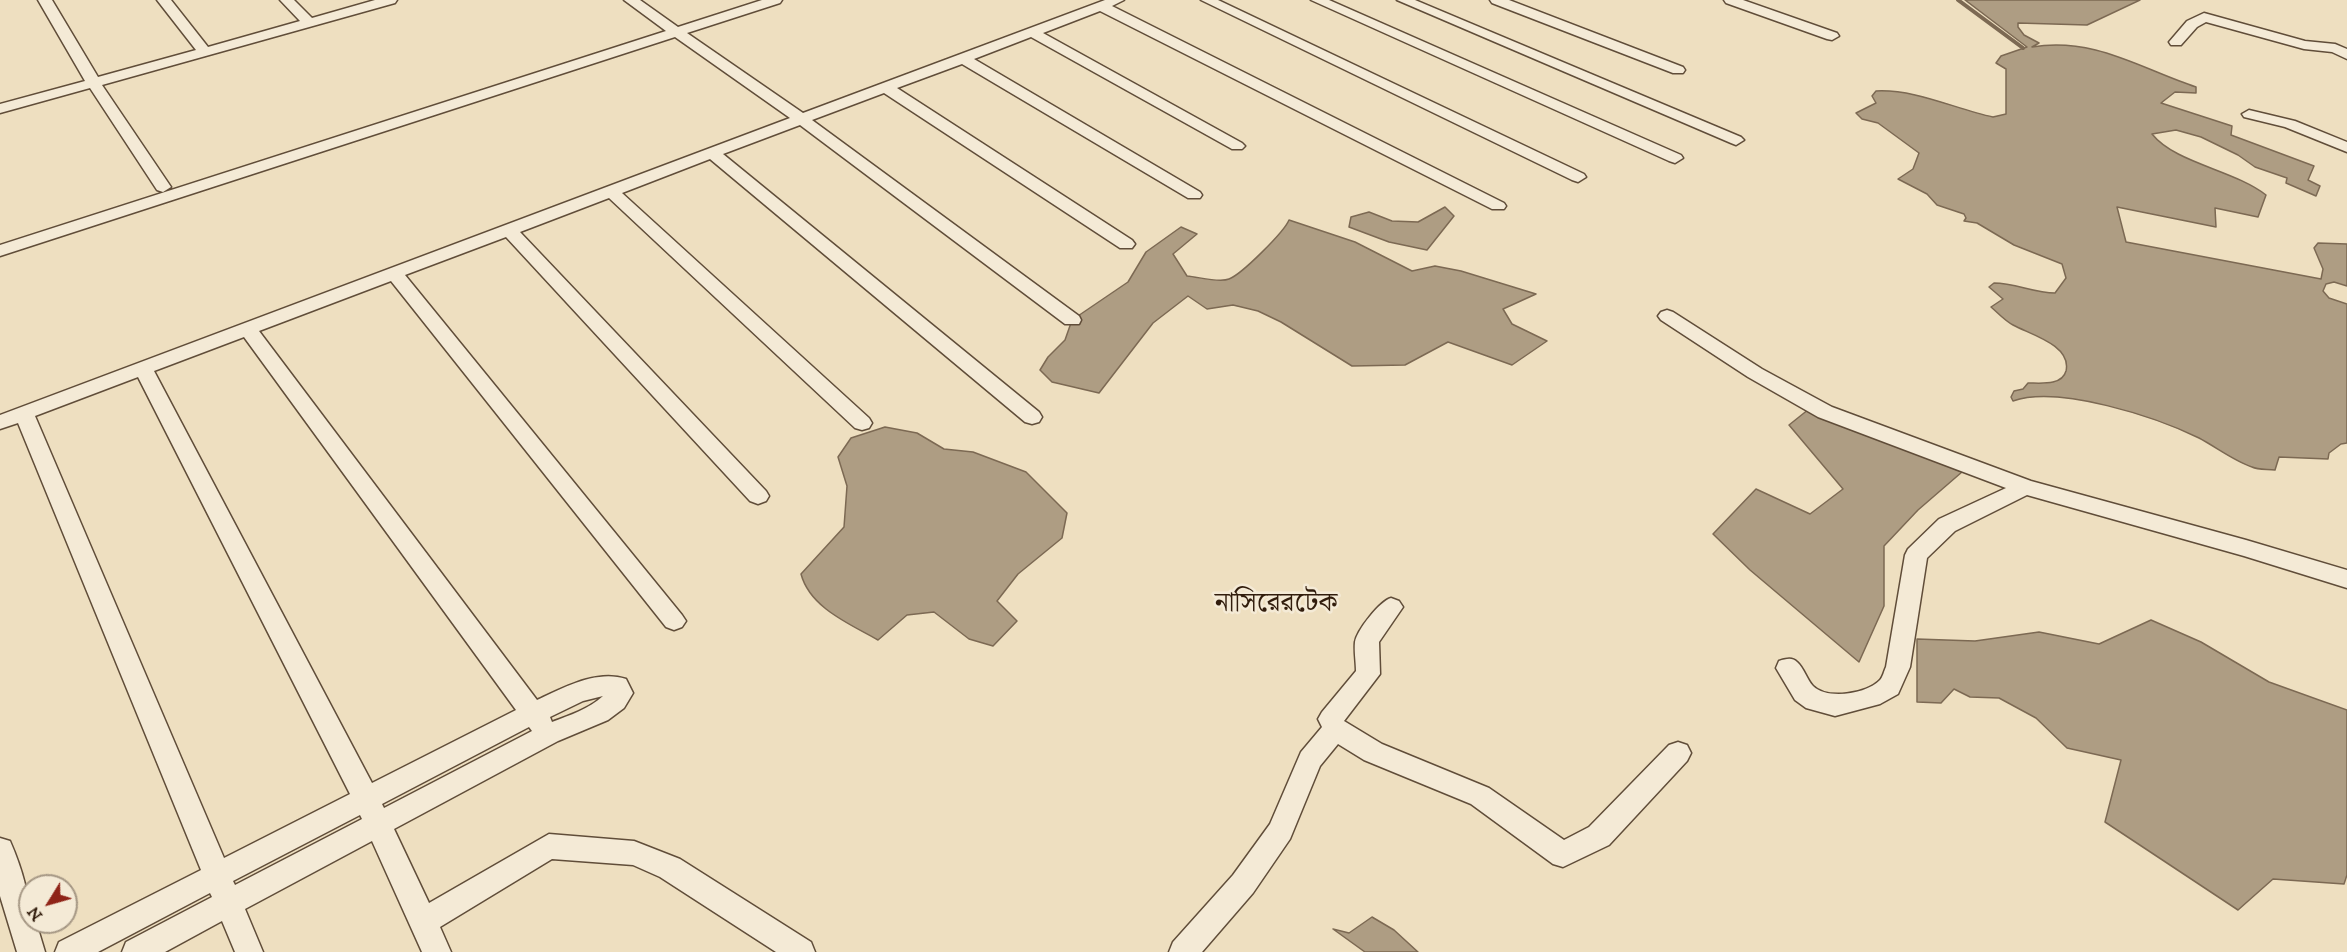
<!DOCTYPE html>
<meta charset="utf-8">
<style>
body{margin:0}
#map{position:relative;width:2347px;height:952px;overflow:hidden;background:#eedfc0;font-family:"IM FELL DW Pica",serif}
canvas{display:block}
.north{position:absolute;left:18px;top:874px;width:60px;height:60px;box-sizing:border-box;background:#f4ead6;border:2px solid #a69885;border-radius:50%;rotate:233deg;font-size:16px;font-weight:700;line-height:24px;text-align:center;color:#311c0c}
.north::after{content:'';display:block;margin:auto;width:21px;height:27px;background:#8f2418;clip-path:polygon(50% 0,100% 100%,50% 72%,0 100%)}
</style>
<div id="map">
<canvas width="2347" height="952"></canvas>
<div class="north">N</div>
</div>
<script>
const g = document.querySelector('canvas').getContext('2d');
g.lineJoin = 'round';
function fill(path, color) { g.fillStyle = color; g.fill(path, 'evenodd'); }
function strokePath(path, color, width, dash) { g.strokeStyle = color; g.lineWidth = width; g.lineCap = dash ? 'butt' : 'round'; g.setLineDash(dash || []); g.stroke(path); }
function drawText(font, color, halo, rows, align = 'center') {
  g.font = font + ' "IM FELL DW Pica","Noto Serif Bengali",serif'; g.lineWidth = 5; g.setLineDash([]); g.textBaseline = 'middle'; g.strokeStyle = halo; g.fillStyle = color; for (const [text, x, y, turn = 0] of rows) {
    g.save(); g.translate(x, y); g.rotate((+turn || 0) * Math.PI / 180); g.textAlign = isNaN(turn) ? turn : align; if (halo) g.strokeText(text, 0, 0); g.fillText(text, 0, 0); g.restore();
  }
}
const water = new Path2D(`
 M 1965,0 L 2140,0 L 2087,25 L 2018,23 L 2018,27 L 2024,35 L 2039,43 L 2032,47 C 2095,37 2139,68 2196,87 L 2196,93 L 2175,92 L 2161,103 L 2232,126 L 2231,135 L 2314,166 L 2308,180 L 2320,186 L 2316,196 L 2286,183 L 2287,178 L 2255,167 L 2238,155 L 2201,137 L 2176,130 L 2152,134 C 2175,163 2234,170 2266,195 L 2258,217 L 2215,208 L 2216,227 L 2117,207 L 2126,242 L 2321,279 L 2323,269 L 2314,248 L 2318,243 L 2347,244 L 2347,286 L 2334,282 L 2326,284 L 2323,291 L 2329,298 L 2347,304 L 2347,443 L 2341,444 L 2329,453 L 2328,459 L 2279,457 L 2275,470 C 2267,469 2258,470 2252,467 C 2234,461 2216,447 2199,438 C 2156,417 2059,385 2013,401 L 2011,397 L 2014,391 L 2023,389 L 2028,383 C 2040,383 2062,386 2066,371 C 2072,345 2029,334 2013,325 C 2005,321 1998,313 1991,307 L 2003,299 L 1989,287 L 1994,283 C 2015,283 2034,293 2055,293 L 2066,278 L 2062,264 L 2014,245 L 1977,223 L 1964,221 L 1966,218 L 1964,214 L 1937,205 L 1927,194 L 1898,179 L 1913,169 L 1919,153 L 1878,123 L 1862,119 L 1856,113 L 1876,103 L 1872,96 L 1876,91 C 1916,89 1955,109 1993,117 L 2006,114 L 2006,69 L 1996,63 L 2001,56 L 2027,47 Z
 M 1445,207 L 1454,216 L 1427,250 L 1389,242 L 1349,227 L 1351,217 L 1369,212 L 1392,221 L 1418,222 Z
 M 1289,220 L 1355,242 L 1412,271 L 1435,266 L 1461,271 L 1536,294 L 1503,309 L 1512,324 L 1547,341 L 1512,365 L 1448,342 L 1405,365 L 1352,366 L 1281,322 L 1258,311 L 1233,305 L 1207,309 L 1188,296 L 1153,323 L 1099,393 L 1052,382 L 1040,370 L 1048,357 L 1065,340 L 1072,320 L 1128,282 L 1146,252 L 1181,227 L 1197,234 L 1173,254 L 1187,276 C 1199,277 1219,283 1229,279 C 1242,274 1284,232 1289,220 Z
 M 1809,409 L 1962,472 L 1918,510 L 1884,546 L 1884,606 L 1859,662 L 1750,570 L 1713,534 L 1756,489 L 1810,514 L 1843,489 L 1789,425 Z
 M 885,427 L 917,433 L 944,449 L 973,452 L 1026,472 L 1067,513 L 1062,538 L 1018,574 L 997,601 L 1017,621 L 993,646 L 969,639 L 934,612 L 907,615 L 878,640 C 850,624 810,608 801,574 L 844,527 L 847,486 L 838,457 L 851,438 Z
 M 2151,620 L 2201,642 L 2269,682 L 2347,710 L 2347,875 L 2344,884 L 2273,879 L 2238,910 L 2105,822 L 2121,760 L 2067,748 L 2036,718 L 1999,698 L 1970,697 L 1954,689 L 1941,703 L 1917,702 L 1917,639 L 1975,641 L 2039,632 L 2099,644 Z
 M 1372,917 L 1394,930 L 1418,952 L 1365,952 L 1333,929 L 1349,933 Z`);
fill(water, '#ae9d83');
strokePath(water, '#7c6953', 1.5);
strokePath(new Path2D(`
 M 1958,0 L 2023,48`), '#7c6953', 4);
const minor = new Path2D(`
 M 38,0 L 52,0 L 98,77 L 196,50 L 157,0 L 171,0 L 208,47 L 300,21 L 280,0 L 294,0 L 312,18 L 375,0 L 397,0 L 395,3 L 102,85 L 171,187 L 163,192 L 157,190 L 90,88 L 0,113 L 0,104 L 85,81 Z
 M 624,0 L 640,0 L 678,27 L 762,0 L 782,0 L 780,3 L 687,33 L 803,113 L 1105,0 L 1124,0 L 1112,6 L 1504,203 L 1506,206 L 1504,209 L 1492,209 L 1100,11 L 1043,33 L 1242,143 L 1245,146 L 1242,149 L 1232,149 L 1031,37 L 974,59 L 1200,192 L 1202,195 L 1200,198 L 1188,198 L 962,64 L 897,88 L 1132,240 L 1135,244 L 1132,248 L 1120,248 L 884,93 L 812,120 L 1079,316 L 1081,320 L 1079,324 L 1065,324 L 800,125 L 723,154 L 1039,412 L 1042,417 L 1039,422 L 1032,424 L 1025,422 L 710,159 L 622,193 L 869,418 L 872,423 L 869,428 L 862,430 L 855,428 L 609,198 L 520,232 L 766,491 L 769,496 L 766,501 L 758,504 L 750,501 L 506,237 L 405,275 L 682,615 L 686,621 L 682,627 L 674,630 L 666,627 L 391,281 L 259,331 L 537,700 C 563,688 597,669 626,679 L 633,693 L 624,708 L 608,720 L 558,741 L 394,829 L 429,903 L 549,834 L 634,841 L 680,859 L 811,942 L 815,952 L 776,952 L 660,877 L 633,865 L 552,859 L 440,927 L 451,952 L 422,952 L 372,841 L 245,909 L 263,952 L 235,952 L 222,921 L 165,952 L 122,952 L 126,942 L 212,897 L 210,893 L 98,952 L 55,952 L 59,942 L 201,870 L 18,423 L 0,429 L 0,415 L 790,118 L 675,37 L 0,256 L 0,245 L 666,31 ZM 244,337 L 516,710 L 372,783 L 154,371 ZM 138,377 L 350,794 L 224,858 L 35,416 ZM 603,696 C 589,709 570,715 552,722 L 550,717 L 583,701 ZM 529,727 L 532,731 L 384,808 L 382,804 ZM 360,815 L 362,819 L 235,885 L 233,881 Z
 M 1201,0 L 1218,0 L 1584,174 L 1586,177 L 1578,182 L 1572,180 Z
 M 1311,0 L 1329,0 L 1681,155 L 1683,158 L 1675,163 L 1669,161 Z
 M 1397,0 L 1415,0 L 1741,137 L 1744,140 L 1736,145 L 1731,143 Z
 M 1490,0 L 1509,0 L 1683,67 L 1685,70 L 1683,73 L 1673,73 L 1492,3 Z
 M 1724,0 L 1743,0 L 1837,33 L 1839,36 L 1832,40 L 1827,39 L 1726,3 Z
 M 2204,13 L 2305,41 L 2335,44 L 2347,49 L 2347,59 L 2332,52 L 2304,49 L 2206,22 L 2197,27 L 2181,45 L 2171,45 L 2169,42 L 2187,21 Z
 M 2249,110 L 2295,121 L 2347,142 L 2347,152 L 2285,127 L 2244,117 L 2242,114 Z
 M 1667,310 L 1673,312 L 1762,369 L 1832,407 L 2031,481 L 2246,540 L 2347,570 L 2347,588 L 2244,556 L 2027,495 L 1955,531 L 1927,558 L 1910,667 L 1898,694 L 1880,704 L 1835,716 L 1806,708 L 1795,700 L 1776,668 L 1779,661 C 1786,659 1792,657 1797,662 C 1804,668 1807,680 1813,686 C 1827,700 1867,694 1880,680 C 1883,677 1884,671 1886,667 L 1905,555 L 1908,549 L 1939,519 L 2006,488 L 1818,417 L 1748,377 L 1661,320 L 1658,316 L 1661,312 Z
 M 1391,598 L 1399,601 L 1403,607 L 1379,642 L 1380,674 L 1344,721 L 1382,744 L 1489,788 L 1564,840 L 1589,827 L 1669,745 L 1678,742 L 1687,745 L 1691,753 L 1687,761 L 1609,845 L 1563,867 L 1553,864 L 1471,804 L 1364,760 L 1338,744 L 1320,766 L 1290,839 L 1253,893 L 1202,952 L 1169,952 L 1173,942 L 1233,875 L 1270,824 L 1301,752 L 1322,727 L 1318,719 L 1322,712 L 1356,671 C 1356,662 1354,651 1355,642 C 1357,630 1380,601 1391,598 Z
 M 0,838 L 10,841 C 21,866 30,895 30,922 L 36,922 L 45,952 L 17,952 L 0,896 Z`);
strokePath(minor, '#604d39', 3);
fill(minor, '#f4ead6');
drawText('27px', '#311c0c', '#f4ead6', [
 ["নাসিরেরটেক",1276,605]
]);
</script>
